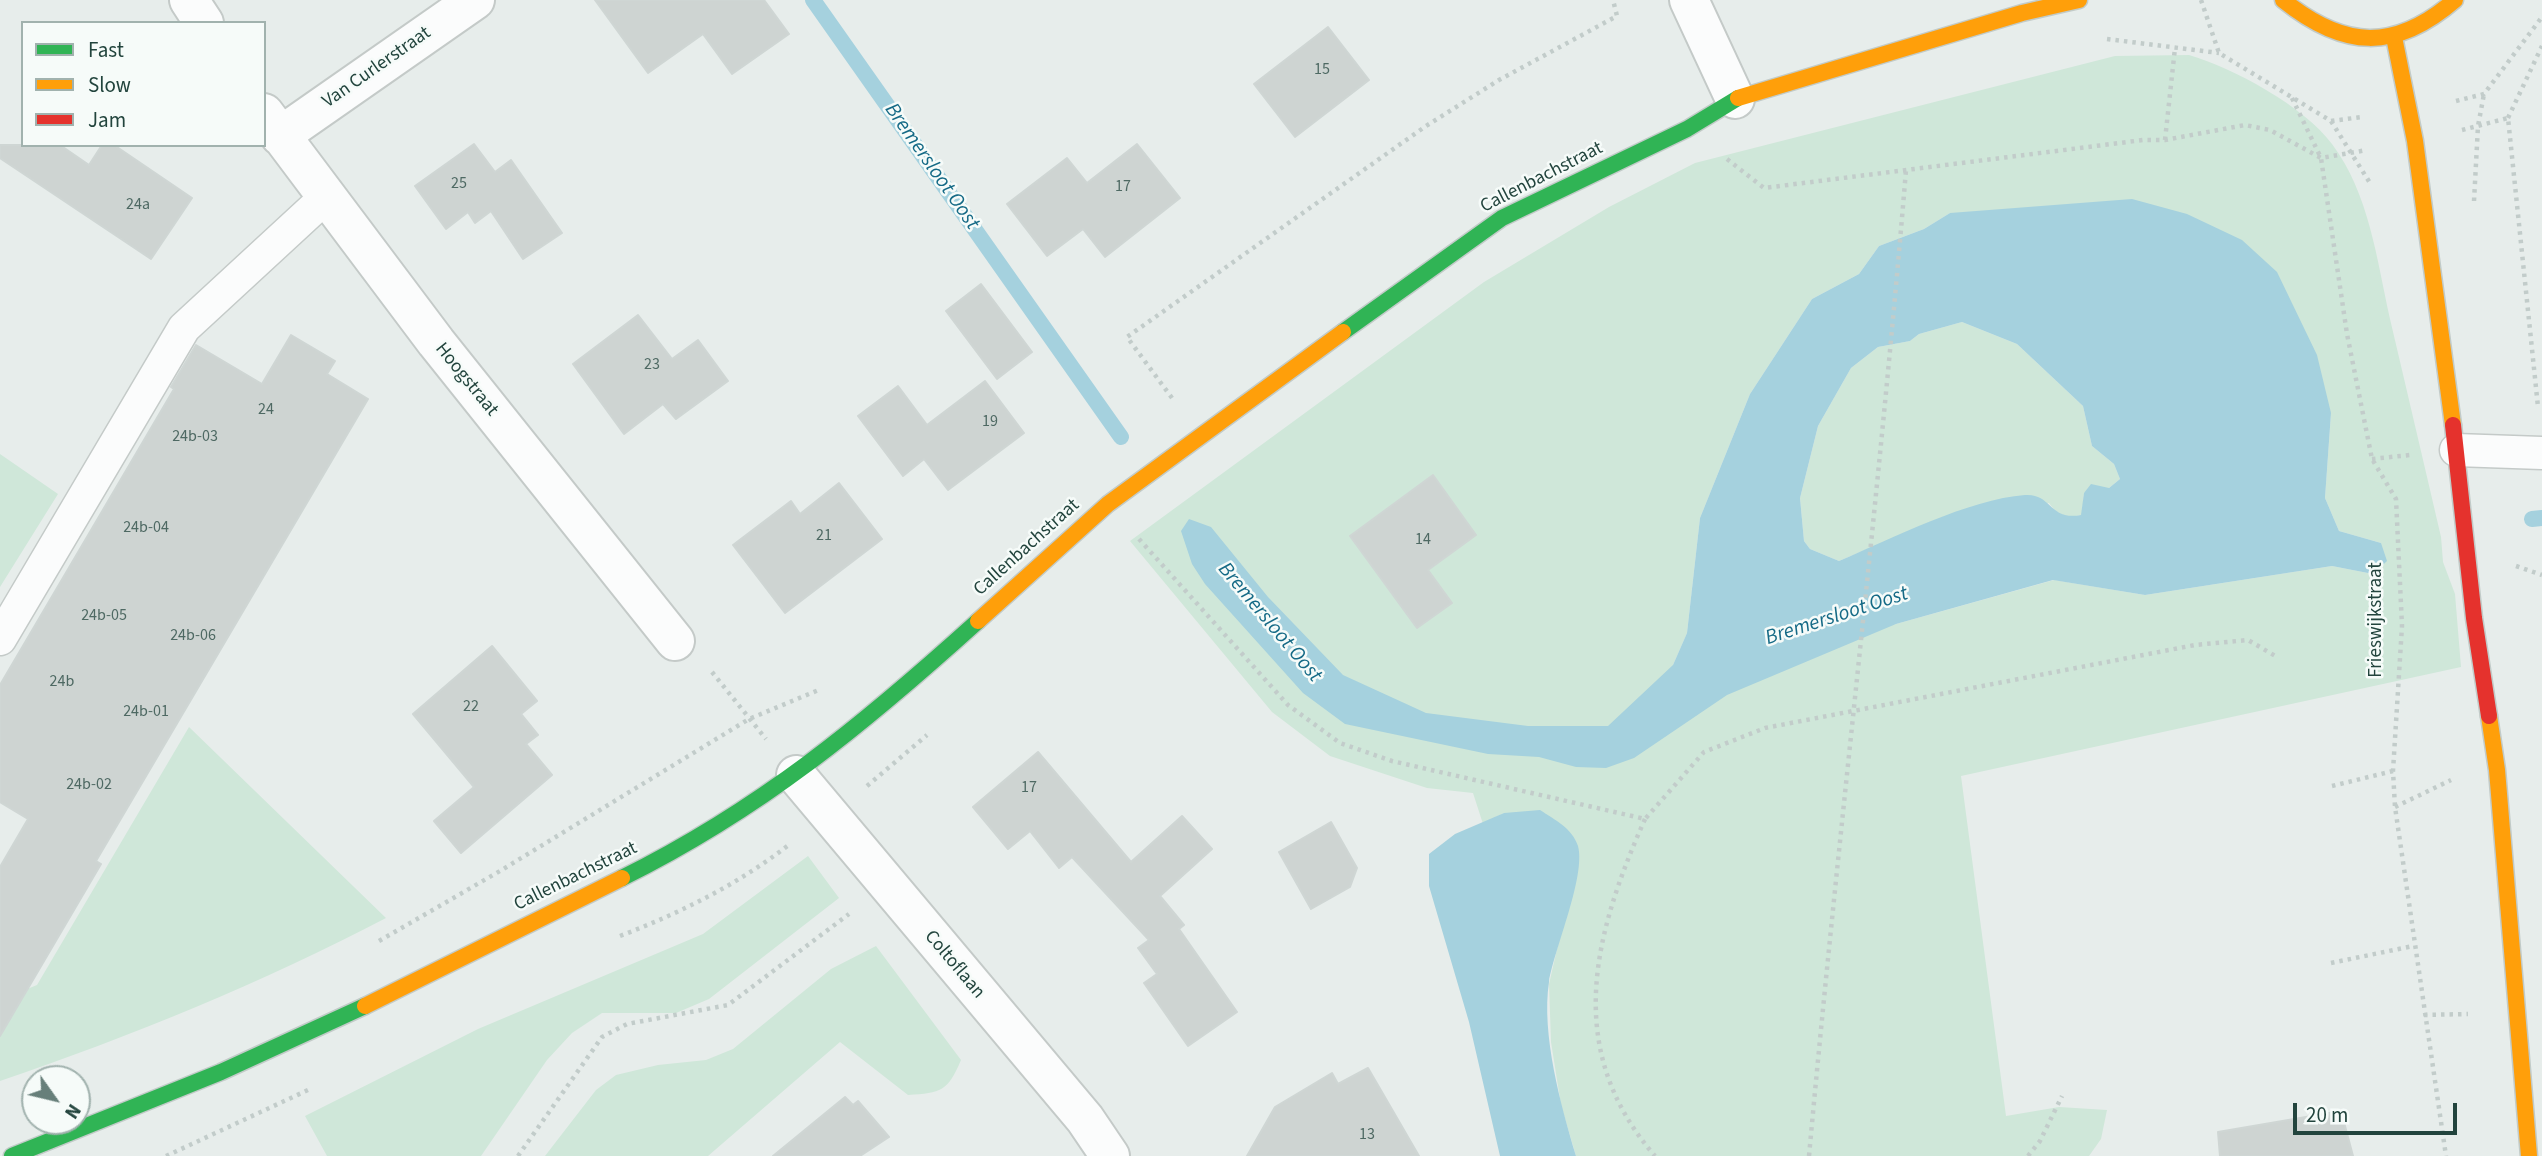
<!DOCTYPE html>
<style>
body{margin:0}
#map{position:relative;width:2542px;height:1156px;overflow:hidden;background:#e7edeb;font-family:"Source Sans 3",sans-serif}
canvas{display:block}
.legend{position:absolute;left:21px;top:21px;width:245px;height:126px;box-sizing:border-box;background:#f6fbf9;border:2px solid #a1b2ae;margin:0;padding:9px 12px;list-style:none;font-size:21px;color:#22443d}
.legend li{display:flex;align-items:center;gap:14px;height:35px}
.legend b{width:35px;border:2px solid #a1b2ae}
.north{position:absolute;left:21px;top:1065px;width:70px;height:70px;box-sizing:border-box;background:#f6fbf9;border:2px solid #a1b2ae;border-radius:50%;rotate:124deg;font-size:19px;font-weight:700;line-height:28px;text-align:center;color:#22443d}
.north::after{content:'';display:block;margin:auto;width:24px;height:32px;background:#677f7a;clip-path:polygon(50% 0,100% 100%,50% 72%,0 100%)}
.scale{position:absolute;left:2293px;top:1103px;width:164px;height:32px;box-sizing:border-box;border:4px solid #22443d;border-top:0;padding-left:9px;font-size:21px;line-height:24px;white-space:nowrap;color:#22443d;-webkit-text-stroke:5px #f6fbf9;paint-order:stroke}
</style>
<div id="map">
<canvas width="2542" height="1156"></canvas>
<ul class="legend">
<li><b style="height:9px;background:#30b455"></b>Fast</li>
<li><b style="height:9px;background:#ff9f0a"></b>Slow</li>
<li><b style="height:9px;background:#e5322d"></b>Jam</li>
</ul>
<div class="north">N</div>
<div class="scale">20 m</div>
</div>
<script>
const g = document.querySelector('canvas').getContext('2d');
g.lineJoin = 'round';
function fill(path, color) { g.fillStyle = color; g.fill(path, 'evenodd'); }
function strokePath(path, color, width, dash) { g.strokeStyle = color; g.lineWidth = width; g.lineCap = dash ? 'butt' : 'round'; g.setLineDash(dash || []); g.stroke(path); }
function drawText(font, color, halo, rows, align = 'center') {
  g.font = font + ' "Source Sans 3",sans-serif'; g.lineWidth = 5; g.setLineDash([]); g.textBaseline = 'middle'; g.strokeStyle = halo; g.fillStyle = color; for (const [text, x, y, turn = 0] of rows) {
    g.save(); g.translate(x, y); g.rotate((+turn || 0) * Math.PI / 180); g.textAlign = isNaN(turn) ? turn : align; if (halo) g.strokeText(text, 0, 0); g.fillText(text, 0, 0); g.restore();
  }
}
fill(new Path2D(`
 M 2189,55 C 2233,68 2304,106 2332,144 C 2369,193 2377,260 2390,319 C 2407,391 2424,464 2441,537 L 2443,562 L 2455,594 L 2461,667 L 1961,776 L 2006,1116 L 2059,1107 L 2107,1110 L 2101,1139 L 2089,1156 L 1576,1156 L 1561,1105 L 1551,1042 L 1549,984 L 1560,936 L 1504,813 L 1483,824 L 1473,793 L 1427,788 L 1330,756 L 1272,712 L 1130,541 L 1484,282 L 1609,207 L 1695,163 L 2115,56 ZM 1950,213 L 2331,413 L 2325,498 L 2339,531 L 2381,543 L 2373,574 L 2332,566 L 2145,595 L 2054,580 L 1896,624 L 1673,665 L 1687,633 L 1700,518 L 1750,394 L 1812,299 L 1859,274 L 1879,246 L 1924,229 Z
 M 1962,322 L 2017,344 L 2083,406 L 2092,446 L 2114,464 L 2120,479 L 2109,488 L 2084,493 L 2082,515 C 2066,518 2058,516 2049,503 L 1905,533 L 1839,561 L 1810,549 L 1804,541 L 1800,498 L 1818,426 L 1851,368 L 1878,347 L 1910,341 L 1919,334 Z
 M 0,454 L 58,494 L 0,587 Z
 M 189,727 L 386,918 C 262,983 132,1036 0,1081 L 0,1000 L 37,985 Z
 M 808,856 L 839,898 L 709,999 L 676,1013 L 602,1013 L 572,1033 L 547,1060 L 481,1156 L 327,1156 L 305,1116 L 478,1029 L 703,934 Z
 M 876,946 L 961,1060 C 948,1091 941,1093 908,1095 L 840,1042 L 708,1156 L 545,1156 L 596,1090 L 616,1075 L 658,1065 L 706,1060 L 733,1049 L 831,969 Z`), '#cfe7d9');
fill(new Path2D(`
 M 2132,199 L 2187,214 L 2242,240 L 2277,272 L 2317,355 L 2331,413 L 2325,498 L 2339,531 L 2381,543 L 2387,561 L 2373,574 L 2332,566 L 2145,595 L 2053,580 L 1896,624 L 1727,695 L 1634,758 L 1606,768 L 1576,767 L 1539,757 L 1488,754 L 1345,724 L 1303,693 L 1205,584 L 1192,564 L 1181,531 L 1189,519 L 1211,527 L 1268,597 L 1343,675 L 1426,713 L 1528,726 L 1608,726 L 1673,665 L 1687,633 L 1700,518 L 1750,394 L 1812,299 L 1859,274 L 1879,246 L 1924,229 L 1950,213 ZM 1962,322 L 2017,344 L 2083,406 L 2092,446 L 2114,464 L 2120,479 L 2109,488 L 2091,484 L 2084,493 L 2081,515 C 2049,521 2052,493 2025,495 C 1969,499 1891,539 1839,561 L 1810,549 L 1804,541 L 1800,498 L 1818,426 L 1851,368 L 1878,347 L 1910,341 L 1919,334 Z
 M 1540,810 C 1555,820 1572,828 1578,846 C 1586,876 1555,947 1549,982 C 1541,1034 1561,1106 1576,1156 L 1500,1156 L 1469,1022 L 1429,886 L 1429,854 L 1455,834 L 1504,813 Z`), '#a5d1de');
strokePath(new Path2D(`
 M 813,0 L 1121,437
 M 2532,519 L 2542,518`), '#a5d1de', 16);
const building = new Path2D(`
 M 595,0 L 764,0 L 789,34 L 732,74 L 703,34 L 648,73 Z
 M 1328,27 L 1369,80 L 1295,137 L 1254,84 Z
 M 474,144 L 495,172 L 511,160 L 562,233 L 523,259 L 491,211 L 475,223 L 468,212 L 446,229 L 415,186 Z
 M 1137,144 L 1180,198 L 1105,257 L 1083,229 L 1047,256 L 1007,204 L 1067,158 L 1087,183 Z
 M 0,145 L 60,145 L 89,165 L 102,145 L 114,145 L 192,198 L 151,259 L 0,158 Z
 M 981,284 L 1032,352 L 997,379 L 946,311 Z
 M 638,315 L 672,359 L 698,340 L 728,381 L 676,419 L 663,404 L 624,434 L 573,364 Z
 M 291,335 L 335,361 L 327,374 L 368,399 L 96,861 L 101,864 L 0,1036 L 0,867 L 28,819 L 0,802 L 0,685 L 174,389 L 171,387 L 196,345 L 262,384 Z
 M 985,381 L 1024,433 L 948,490 L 924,459 L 903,476 L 858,416 L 898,386 L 927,425 Z
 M 1433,475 L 1476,535 L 1428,570 L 1452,603 L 1417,628 L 1350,536 Z
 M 839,483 L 882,539 L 785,613 L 733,545 L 791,501 L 800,514 Z
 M 492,646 L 537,701 L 521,714 L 538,735 L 526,744 L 552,775 L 461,853 L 434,821 L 474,787 L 413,714 Z
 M 1038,752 L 1131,862 L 1182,816 L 1212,849 L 1160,896 L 1184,925 L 1179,929 L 1237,1012 L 1188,1046 L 1144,983 L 1157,974 L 1138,948 L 1149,940 L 1072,857 L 1059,868 L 1030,831 L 1008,849 L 973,807 Z
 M 1331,822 L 1357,868 L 1350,887 L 1311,909 L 1279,852 Z
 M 1368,1068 L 1419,1156 L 1247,1156 L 1275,1107 L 1332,1073 L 1338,1084 Z
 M 845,1097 L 853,1105 L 858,1101 L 889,1137 L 860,1156 L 773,1156 Z
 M 2341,1111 L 2353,1156 L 2220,1156 L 2218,1132 Z`);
fill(building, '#ced4d2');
strokePath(building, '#cfd6d4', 2);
const lane = new Path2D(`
 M 2456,450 L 2542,453
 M 0,639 L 184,328 L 326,197`);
const street = new Path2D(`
 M 189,0 L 204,23
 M 1689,0 L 1735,99
 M 264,113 L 436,342 L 675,641
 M 280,136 L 475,0
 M 796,775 L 1085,1119 L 1110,1156`);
const fast = new Path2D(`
 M 1343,332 L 1502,218 L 1687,129 L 1738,98
 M 622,878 C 761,809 864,724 978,621
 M 12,1156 L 221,1072 L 365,1006`);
const slow = new Path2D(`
 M 2283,0 C 2344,49 2395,52 2455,0
 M 2394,37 L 2415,141 L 2453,425
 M 1738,98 L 2022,13 L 2079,0
 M 978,621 L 1108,504 L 1343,332
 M 2489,716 L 2497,770 L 2529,1156
 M 365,1006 L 622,878`);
const jam = new Path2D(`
 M 2453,425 L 2474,618 L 2489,716`);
strokePath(lane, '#c4cac8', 35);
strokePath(street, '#c4cac8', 42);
strokePath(fast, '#c2cbc8', 19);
strokePath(slow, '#c2cbc8', 19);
strokePath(jam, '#c2cbc8', 19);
strokePath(new Path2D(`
 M 2201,0 L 2219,53 L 2331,121 L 2362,117
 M 2107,39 L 2219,53
 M 2292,98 L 2321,158 L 2347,334 L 2372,459 L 2396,499 L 2402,626 L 2393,771 L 2395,807 L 2446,1156
 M 2456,101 L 2484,94 L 2542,17
 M 2508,118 L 2542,46
 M 2331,121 L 2370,183
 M 2462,130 L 2508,118 L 2538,407
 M 2165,140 L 2175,48
 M 1727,159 L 1764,188 L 2143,140 L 2165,140 L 2245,125 L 2270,130 L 2321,158 L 2367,150
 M 2474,201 L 2478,126 L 2484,94
 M 1172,398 L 1127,337 L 1426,126 L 1499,80 L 1617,16 L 1613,0
 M 2372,459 L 2410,455
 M 1139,539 L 1288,705 L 1340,743 L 1392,761 L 1645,819 L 1704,752 L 1765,728 L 2195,645 L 2248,640 L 2277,657
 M 2516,566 L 2542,575
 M 712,672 L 766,739
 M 867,786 L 927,735
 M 2332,786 L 2393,771
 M 2395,807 L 2451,780
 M 1645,819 C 1593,936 1563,1050 1655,1156
 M 620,936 C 682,912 737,885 790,844
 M 379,941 L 500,871 L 749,719 L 821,689
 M 2331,963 L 2413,946
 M 2424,1015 L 2468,1014
 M 166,1156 L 308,1090
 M 518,1156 L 602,1037 L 627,1024 L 728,1005 L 849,914
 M 1809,1156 C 1839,827 1879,499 1906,170
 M 2028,1156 L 2040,1141 L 2062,1096`), '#c2ccca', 4.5, [3.5, 5]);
strokePath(lane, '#fbfcfc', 32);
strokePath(street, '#fbfcfc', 38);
strokePath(fast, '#30b455', 16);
strokePath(slow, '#ff9f0a', 16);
strokePath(jam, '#e5322d', 16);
drawText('16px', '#4e6963', null, [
 ["15",1322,70],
 ["25",459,184],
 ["17",1123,187],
 ["24a",138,205],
 ["23",652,365],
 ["24",266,410],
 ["19",990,422],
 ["24b-03",195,437],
 ["24b-04",146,528],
 ["21",824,536],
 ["14",1423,540],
 ["24b-05",104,616],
 ["24b-06",193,636],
 ["24b",62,682],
 ["22",471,707],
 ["24b-01",146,712],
 ["24b-02",89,785],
 ["17",1029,788],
 ["13",1367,1135]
]);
drawText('19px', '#22443d', '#f6fbf9', [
 ["Van Curlerstraat",377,68,-35],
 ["Callenbachstraat",1542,178,-27],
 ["Hoogstraat",466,380,51],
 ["Callenbachstraat",1027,548,-42],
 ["Frieswijkstraat",2377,620,-90],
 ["Callenbachstraat",576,877,-26],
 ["Coltoflaan",954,965,50]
]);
drawText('italic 21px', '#156a86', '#f6fbf9', [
 ["Bremersloot Oost",931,167,55],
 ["Bremersloot Oost",1837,617,-18],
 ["Bremersloot Oost",1269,623,50]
]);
</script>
